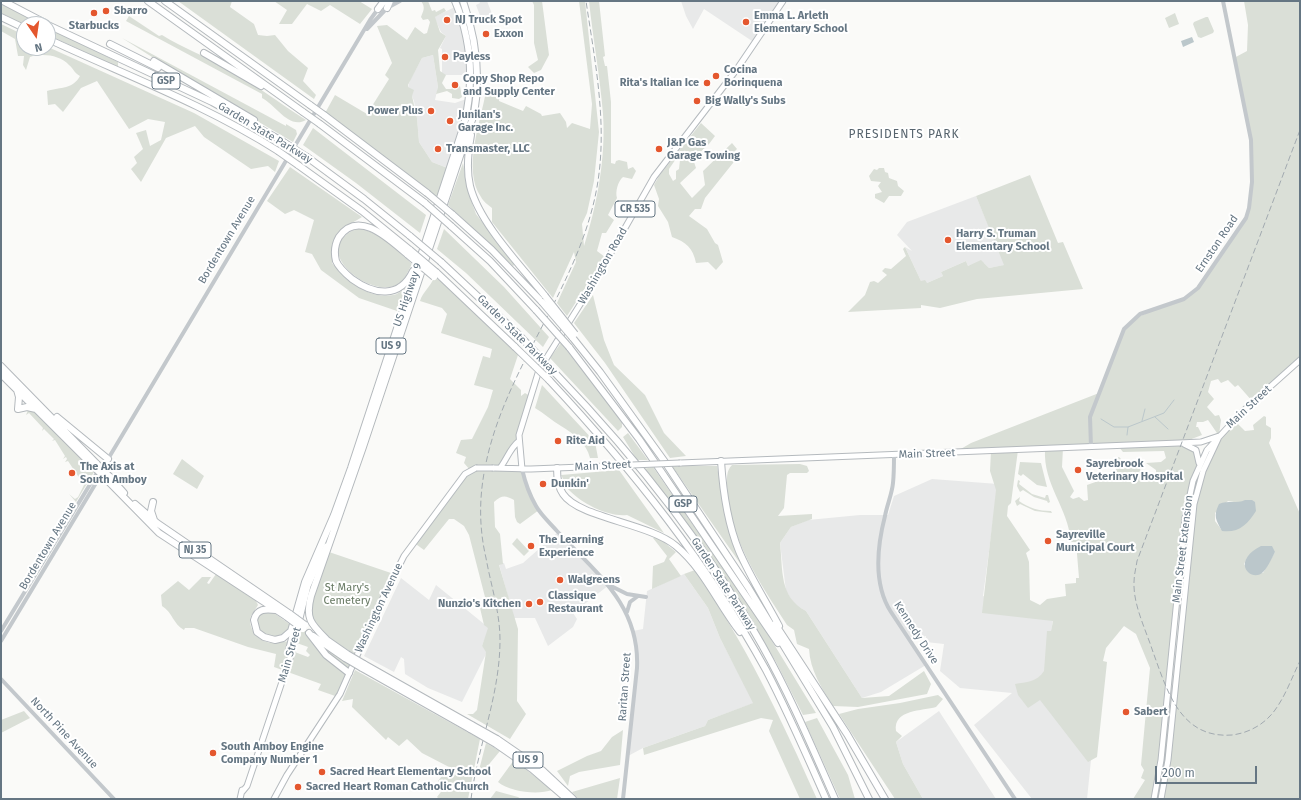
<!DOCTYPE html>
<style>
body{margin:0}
#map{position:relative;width:1301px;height:800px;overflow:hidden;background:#fafaf8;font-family:"Fira Sans",sans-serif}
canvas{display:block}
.frame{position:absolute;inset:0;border:2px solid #657683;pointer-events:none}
.north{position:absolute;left:16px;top:16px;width:40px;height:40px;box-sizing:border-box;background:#fff;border:1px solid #c1c8cd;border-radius:50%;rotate:167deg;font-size:11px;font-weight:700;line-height:16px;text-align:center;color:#657683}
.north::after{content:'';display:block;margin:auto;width:14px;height:18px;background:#e4572e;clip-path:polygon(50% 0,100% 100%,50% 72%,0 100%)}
.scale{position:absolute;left:1155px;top:766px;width:102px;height:18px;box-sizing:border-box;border:2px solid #657683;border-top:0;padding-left:5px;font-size:12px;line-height:14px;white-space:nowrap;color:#657683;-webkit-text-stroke:3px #fff;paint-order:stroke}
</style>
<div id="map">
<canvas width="1301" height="800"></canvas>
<div class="frame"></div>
<div class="north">N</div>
<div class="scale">200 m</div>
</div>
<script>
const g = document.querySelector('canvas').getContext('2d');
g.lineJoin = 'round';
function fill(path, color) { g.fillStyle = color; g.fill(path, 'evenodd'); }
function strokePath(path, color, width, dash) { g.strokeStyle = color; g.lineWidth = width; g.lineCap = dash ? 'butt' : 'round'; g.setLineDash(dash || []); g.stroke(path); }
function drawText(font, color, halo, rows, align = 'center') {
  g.font = font + ' "Fira Sans",sans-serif'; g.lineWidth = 4; g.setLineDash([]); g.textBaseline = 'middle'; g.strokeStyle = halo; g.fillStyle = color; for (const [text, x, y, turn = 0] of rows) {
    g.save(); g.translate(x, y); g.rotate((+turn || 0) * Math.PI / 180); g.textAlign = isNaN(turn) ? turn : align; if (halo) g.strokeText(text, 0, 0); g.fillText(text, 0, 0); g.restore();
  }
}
fill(new Path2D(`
 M 479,1 L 487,1 L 492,14 L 481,18 L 476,5 L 480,3 Z
 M 681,1 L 783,1 L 755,43 L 704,9 L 693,29 L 686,16 Z
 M 457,6 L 470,75 L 442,75 L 442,49 L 440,48 L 446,36 L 441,32 L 434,17 Z
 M 433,55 L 438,87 L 435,100 L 455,103 L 469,98 L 450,169 L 432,162 L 419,142 L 417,118 L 414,101 L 408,87 L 410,80 L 422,58 Z
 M 976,196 L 1005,265 L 989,268 L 984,263 L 968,266 L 966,261 L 941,272 L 943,276 L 927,283 L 921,281 L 905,247 L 912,251 L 897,235 L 907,222 Z
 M 932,479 L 998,484 L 983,596 L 1053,620 L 1051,632 L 1091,760 L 1087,799 L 1032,799 L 974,725 L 1012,693 L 960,688 L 940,671 L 944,644 L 926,642 L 926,636 L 909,640 L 926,665 L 881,692 L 862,698 L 806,611 L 795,605 L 786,591 L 780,543 L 791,527 L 808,520 L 860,515 L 888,515 L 894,496 Z
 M 558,532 L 609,585 L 573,613 L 577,619 L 573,627 L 548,646 L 535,618 L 514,618 L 499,564 L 504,563 L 506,569 L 523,563 Z
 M 684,574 L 708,608 L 720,638 L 754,703 L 708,720 L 705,726 L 643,748 L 628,756 L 637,664 L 633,631 L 643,629 L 647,591 Z
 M 401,578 L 429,600 L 436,585 L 489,628 L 482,646 L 487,652 L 462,702 L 428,688 L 405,674 L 404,659 L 401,657 L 394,672 L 364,656 Z
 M 939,711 L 996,799 L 923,799 L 903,764 L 896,742 Z`), '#e8e9e9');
fill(new Path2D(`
 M 178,1 L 232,1 L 230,7 L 254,24 L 258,35 L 267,36 L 275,35 L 288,51 L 308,68 L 303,81 L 316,95 L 314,99 Z
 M 274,1 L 359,1 L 372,9 L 360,24 L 330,5 L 321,11 L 307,4 L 292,24 L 279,24 L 287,10 Z
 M 421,1 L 428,1 L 432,11 L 435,10 L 436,12 L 444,8 L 446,11 L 435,17 L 440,32 L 446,36 L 438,50 L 440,71 L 446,75 L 442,83 L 446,89 L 451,89 L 457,85 L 460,86 L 462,97 L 459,99 L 452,98 L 452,94 L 447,91 L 436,94 L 438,87 L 433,55 L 422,58 L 408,85 L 408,87 L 414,90 L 412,96 L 417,118 L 419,142 L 432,162 L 450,169 L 438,203 L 324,115 L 335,95 L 367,114 L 389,79 L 385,75 L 392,63 L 377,26 L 387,25 L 407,40 L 415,27 L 424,34 L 427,33 L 430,22 L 428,19 L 423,20 L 421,17 C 423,11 426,8 421,1 Z
 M 532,1 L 542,1 L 549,55 L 541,70 L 534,73 L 528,67 L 538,60 L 534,43 L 534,5 Z
 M 579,1 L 585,1 L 599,132 L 594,181 L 587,213 L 582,224 L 584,246 C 597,205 606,158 603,114 C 600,76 593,39 589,1 L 599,1 L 605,56 L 603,57 L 605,66 L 607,66 L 611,102 L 611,163 L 615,164 L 616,161 L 619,160 L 627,162 L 628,169 L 633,167 L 636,171 L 632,179 L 623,177 C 618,181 615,192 617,198 L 608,215 L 614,220 L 606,233 L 602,233 L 597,251 L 605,257 L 567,316 L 557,303 L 576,262 L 574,252 L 553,298 L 492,222 L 492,208 C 488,205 483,201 481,197 C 462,169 481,121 486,91 L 492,94 L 500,90 L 499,101 L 523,111 L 526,106 L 541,114 L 542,116 L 560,113 L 566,122 L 567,128 L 572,123 L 590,129 L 592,104 Z
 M 1244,1 L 1300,1 L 1300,360 L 1253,402 L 1238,385 L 1235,387 L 1228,380 L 1221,383 L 1218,379 L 1211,381 L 1208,392 L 1214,399 L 1207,407 L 1215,416 L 1219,415 L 1221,420 L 1219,435 L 1234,420 L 1245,431 L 1254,430 L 1253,425 L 1264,416 L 1266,417 L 1266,425 L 1271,428 L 1271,438 L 1269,443 L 1300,514 L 1300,799 L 1161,799 L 1164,785 L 1197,492 L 1219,436 L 1208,420 L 1203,422 L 1197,422 L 1196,427 L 1198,427 L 1202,435 L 1181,443 L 1192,447 L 1199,464 L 1189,493 L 1161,760 L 1154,799 L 1133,799 L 1145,780 L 1141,778 L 1144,770 L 1141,765 L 1150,668 L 1136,634 L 1124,626 L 1106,648 L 1103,661 L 1107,662 L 1097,757 L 1088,762 L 1040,700 L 1028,708 L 1018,695 L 1015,684 C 1026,682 1037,682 1044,671 L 1047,631 L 1051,631 L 1053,621 L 982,613 L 996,490 L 990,471 L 991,451 L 954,453 L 971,443 L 1099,393 L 1124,329 L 1133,319 L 1191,295 L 1246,218 L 1252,182 L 1251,140 L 1234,58 L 1247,51 L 1248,25 ZM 1118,446 L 1123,452 L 1164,451 L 1166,458 L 1161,462 L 1146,463 L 1156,470 L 1156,473 C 1144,484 1143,470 1137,466 C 1135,465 1133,464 1131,463 L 1127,467 L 1124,466 L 1122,460 L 1119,457 L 1112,460 L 1118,474 L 1087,485 L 1088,500 L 1084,501 L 1079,497 L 1073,499 L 1070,497 L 1074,491 L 1062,467 L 1063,448 ZM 1045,449 C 1043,485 1068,507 1071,542 L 1076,542 L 1079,578 L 1076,578 L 1076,583 L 1065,584 L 1066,596 L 1047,599 L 1040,605 L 1030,600 L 1029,562 L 1026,553 L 1030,550 L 1007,516 L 1008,506 L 1011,503 L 1018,450 ZM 1228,501 L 1240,503 L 1221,529 L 1215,521 L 1215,513 ZM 1275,552 L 1263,573 L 1248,571 L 1244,564 L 1247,558 Z
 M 1,4 L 40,24 L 24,24 L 1,13 Z
 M 1175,13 L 1179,24 L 1169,28 L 1165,18 Z
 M 129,16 L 159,36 L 162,35 C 183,48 205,56 227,68 C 255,84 279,103 306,120 C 289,130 276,105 262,98 L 262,94 L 126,21 Z
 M 1206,17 L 1208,17 L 1214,31 L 1213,33 L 1201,38 L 1198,37 L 1193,24 L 1194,22 Z
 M 1,24 L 24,35 L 24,48 L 48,47 L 194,113 L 279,161 L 275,172 L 268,166 L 251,169 L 204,137 L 195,126 L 166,138 L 141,182 L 131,169 L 137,163 L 134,157 L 143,149 L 136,133 L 146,130 L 150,146 L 161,140 L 165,122 L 148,119 L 129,129 L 97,81 L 81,88 L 63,112 L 55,104 L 48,105 L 47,91 C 61,87 73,89 80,76 C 74,73 74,69 69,65 C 60,55 42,53 30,57 L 26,70 L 23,65 L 24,56 L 18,56 L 15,39 L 1,31 Z
 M 48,28 L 118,62 L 118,67 L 48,35 Z
 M 122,38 L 286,126 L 286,124 L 296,130 L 297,134 L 293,142 L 209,93 Z
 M 701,123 L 715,136 L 709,144 L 693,159 L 696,168 L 680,183 L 692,198 L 705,185 L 703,171 L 732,143 L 737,149 L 732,154 L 737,158 L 705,198 L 701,209 L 695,209 L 689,216 L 707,229 L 715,243 L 718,245 L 723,262 L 716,270 L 708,262 L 696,263 C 693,248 686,242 672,237 L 668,222 L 658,206 L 659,199 L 654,185 L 659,176 ZM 680,153 L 682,154 L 680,160 L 679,169 L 676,171 L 676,179 L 673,181 L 669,174 L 669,169 Z
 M 313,128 L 426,215 L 420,233 L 356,183 L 303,145 Z
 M 463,163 L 468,192 L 476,214 L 515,264 L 513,266 L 448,205 Z
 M 290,167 L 362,217 C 337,232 334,234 332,263 C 347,281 367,299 393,295 C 397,295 402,290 407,288 L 397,311 L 359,298 L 321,270 L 312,254 L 305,252 L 314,220 L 294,210 L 285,214 L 267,201 Z
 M 879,168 L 884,168 L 885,172 L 888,173 L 889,178 L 897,181 L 898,186 L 904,191 L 901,196 L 889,196 L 884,203 L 875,198 L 875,194 L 882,192 L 878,186 L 881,182 L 871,181 L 869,176 L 874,169 L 877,170 Z
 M 1030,175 L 1058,243 L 1063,242 L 1083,289 L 977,299 L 940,308 L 921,305 L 921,308 L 848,312 L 865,295 L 870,282 L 874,281 L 878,283 L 887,275 L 882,271 L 885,268 L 891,269 L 906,256 L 903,249 L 905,247 L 921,281 L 925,280 L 927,283 L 943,276 L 941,272 L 966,261 L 968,266 L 981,260 L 989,268 L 1004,265 L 976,196 Z
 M 358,228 C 383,234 394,247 412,264 C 408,271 405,280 398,284 C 372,301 305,249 358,228 Z
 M 444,229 L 504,287 L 549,337 L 543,347 L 466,273 L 437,249 Z
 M 434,277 L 453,289 L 515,347 L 518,355 L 510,379 L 521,390 L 521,396 L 525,393 L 530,396 L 519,441 L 500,468 L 522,469 L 525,480 L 539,510 L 520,524 L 517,522 L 515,517 L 514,500 C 505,495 502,495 494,502 L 495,527 L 500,534 L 503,564 L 499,565 L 518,629 L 517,701 L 526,714 L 510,739 L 467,714 L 473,714 L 477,710 L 486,652 L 482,646 L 488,628 L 484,625 L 480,608 L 485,597 L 469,535 L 464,526 L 454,519 L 449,519 L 424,550 L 413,542 L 470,470 L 464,463 L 466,457 L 456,453 L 461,440 L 472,439 L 488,407 L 493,390 L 474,385 L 483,356 L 490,358 L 492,349 L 441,333 L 447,314 L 442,308 L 420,301 C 423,291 431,287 434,277 Z
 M 593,295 L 604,340 L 614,365 L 645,395 L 664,433 L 686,456 L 670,458 L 605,363 L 574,323 Z
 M 561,343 L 622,421 L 622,427 L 618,431 L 550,358 Z
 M 542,385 L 595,442 L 598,458 L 590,458 C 586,442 574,434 561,426 C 552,421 544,413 535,408 Z
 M 28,410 L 35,412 L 94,472 L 76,502 L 69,494 L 75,499 L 78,497 L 84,485 L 68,461 L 65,462 L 67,459 L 66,457 L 63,459 L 65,456 L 55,440 L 52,441 L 54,439 L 44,429 L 42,431 L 43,428 L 29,413 L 26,415 Z
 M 628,433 L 648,460 L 637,460 L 623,437 Z
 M 182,459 L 204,476 L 197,489 L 173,474 Z
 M 1020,462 L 1041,463 L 1047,487 L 1037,485 L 1023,474 L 1021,476 L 1018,474 Z
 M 800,464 L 807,466 L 809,471 L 807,473 L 790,473 L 787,475 L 784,508 L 778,516 L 812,514 L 812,519 L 791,527 L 780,543 C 783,570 779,597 806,611 L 862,698 L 889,696 L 924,671 L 931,684 L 927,694 L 858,707 L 833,706 C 822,689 810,670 809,649 L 797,644 L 794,630 L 787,625 C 760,583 728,537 727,485 C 727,478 726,471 732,465 Z
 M 672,466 L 717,466 L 727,526 L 742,566 Z
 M 653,467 L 761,623 L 816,713 L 803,715 L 776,662 L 726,580 L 643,469 Z
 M 619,470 L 664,533 L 627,515 C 608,517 583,504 570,491 C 566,488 564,480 561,475 Z
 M 1018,480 L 1020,481 L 1019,484 L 1032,494 L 1045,498 L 1046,495 L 1048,495 L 1050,502 L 1048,503 L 1047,501 L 1034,497 L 1023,490 L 1020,492 L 1017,486 Z
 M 1020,497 L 1019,501 C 1029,508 1039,511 1051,511 L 1052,513 L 1035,511 L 1020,504 L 1017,506 L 1015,501 Z
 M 517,538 L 529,551 L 524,556 L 512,544 Z
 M 653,538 L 659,538 L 676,552 L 669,559 L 681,576 L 652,589 L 653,566 L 664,562 L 667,556 Z
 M 329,552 L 391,573 L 354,654 C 342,646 327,638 317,627 C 301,612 323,570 329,552 Z
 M 695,570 C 744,641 782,720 817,799 L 800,799 L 769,731 L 773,720 L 761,718 L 644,755 L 643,748 L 705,726 L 708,720 L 753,703 L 720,638 L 708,608 L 684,574 Z
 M 216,574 L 256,601 L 258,605 C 256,609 253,612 251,616 C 247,629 259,642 272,643 C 278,644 284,640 291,642 L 292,651 L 308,657 L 310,655 L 306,651 L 308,647 L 294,642 L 298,629 L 303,629 L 345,658 L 343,661 L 352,666 L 338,697 L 318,690 L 321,684 L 274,667 L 276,654 L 248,647 L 194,628 L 185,628 L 184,630 C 173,624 173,613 162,606 L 161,595 L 178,581 L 189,590 L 202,577 L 211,577 L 207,583 L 209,584 Z
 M 271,611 L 291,625 C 277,648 246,633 261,613 Z
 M 355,670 L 480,739 L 468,799 L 439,799 L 437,797 L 444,788 L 438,781 L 449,767 L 422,753 L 407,739 L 399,746 L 388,737 L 386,740 L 352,707 L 353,699 L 342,701 Z
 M 938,695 L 943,699 L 936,707 C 923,711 893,709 896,731 L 902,736 L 896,742 L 903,764 L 923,799 L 895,799 L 839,714 L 858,709 L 900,703 Z
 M 24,711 L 30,718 L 1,733 L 1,720 Z
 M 817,718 L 848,775 L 855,799 L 840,799 L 805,722 Z
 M 623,730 L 620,765 L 579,772 L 570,776 L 568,786 L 557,771 L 587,756 L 601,751 L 612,737 Z
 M 486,743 L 500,751 L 481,774 L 478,774 Z
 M 514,760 L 552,790 C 538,795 510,792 498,782 Z
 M 620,778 L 617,799 L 578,799 L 572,792 Z
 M 496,791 L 518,797 L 521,799 L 490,799 Z`), '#dadfd7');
fill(new Path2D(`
 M 1192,37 L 1194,42 L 1183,47 L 1181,41 Z
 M 1245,500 L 1252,500 L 1255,502 L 1256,511 C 1247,525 1239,533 1222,531 C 1216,520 1213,516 1219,504 C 1228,500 1237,504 1245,500 Z
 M 1261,546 L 1272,546 L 1275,552 C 1272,558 1267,569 1262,573 C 1251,582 1230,562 1261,546 Z`), '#bbc7cb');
strokePath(new Path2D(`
 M 1155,417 L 1168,429
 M 1101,419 L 1114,427 L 1128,427
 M 1142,421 L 1145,409
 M 1127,435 L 1128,427 L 1164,413 L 1174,400`), '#bbc7cb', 1);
const major = new Path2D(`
 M 1184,444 L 1196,450 L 1199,463
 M 680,463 L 1179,443 L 1201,442 L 1219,436
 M 493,468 L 531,469 L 608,466
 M 500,468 C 507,459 510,448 519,441
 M 522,469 L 519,435 L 539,370 L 596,279 L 654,177 L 737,69 L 783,1
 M 288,652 L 294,628
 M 242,792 L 247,786 L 291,655 L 308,586 L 326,546
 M 240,799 L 242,790
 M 274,799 L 287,775 L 340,694 L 378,608 L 404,556 L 465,474 L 476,468
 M 1154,799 L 1161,760 L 1185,518 L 1193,481 L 1207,450 L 1243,411 L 1300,360
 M 1161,799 L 1168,760 L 1194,504 L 1203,471 L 1218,439`);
const highway = new Path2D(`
 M 3,1 L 47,24
 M 148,1 L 303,112
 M 165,1 L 310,105
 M 387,8 L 390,1
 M 378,9 L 384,1
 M 1,17 L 24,28
 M 48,25 L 212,102 L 282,141
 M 48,39 C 125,75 206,105 278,151
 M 110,44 L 158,68
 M 204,53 L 261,86
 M 154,61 L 254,120
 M 324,115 L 427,193
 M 320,124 L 425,203
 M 471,135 C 468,152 466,169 470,186 C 479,223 521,266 545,296
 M 307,157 L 364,199 L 410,236
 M 298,165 L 362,211 L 410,250
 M 452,214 L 492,250 L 542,302
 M 451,226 L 490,261 L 536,310
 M 408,255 C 391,241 359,208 339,237 C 335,244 334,253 336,261 C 339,268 346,274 352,279 C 374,295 400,299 413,271
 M 441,262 L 520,336
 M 436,272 L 515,347
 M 572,337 L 600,372 L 665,462 L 748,587 L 833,727 L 869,799
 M 569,347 L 639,439 L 778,643
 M 1,366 L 97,464
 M 555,373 C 634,455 707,546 762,645 C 790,695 812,747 835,799
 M 1,374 L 95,468
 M 549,380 C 632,469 707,563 766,670 C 788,712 807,756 826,799
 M 17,390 L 19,397 L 18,409 L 27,407 L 36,409
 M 57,417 L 108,459
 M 721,461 C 723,492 727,522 739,551 C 750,577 766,601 779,626
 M 557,468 C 557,477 558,487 563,494 C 579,518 649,523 676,546 C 704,569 718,604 740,632
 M 109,476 L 124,493
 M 104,477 L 159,533 L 287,617
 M 153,502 L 151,511 L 154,520
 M 135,504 L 157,523 L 290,614
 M 276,610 C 266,609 257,608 254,620 L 257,632 L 264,637 L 275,640 L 283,638 L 291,631 L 305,582 L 334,515 L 351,468 L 464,125 C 474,83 472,41 455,1
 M 775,624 L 847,734 L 885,799
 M 309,633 L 326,655 L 349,673
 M 313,636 L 345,658
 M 324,638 L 347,654
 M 327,640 C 311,624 305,619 311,596 L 363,447 L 474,114 C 481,75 476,38 463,1
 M 364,664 L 472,725
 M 362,668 L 470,729
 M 497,739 L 542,770 L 573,799
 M 496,744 L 532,769 L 567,799`);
strokePath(major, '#b5babe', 7);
strokePath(highway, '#b4b9bd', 8);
strokePath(new Path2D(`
 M 367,29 L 387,8 L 400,1
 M 1091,447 L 1090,417 L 1124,329 L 1140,314 L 1184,299 L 1198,288 L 1246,218 L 1249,208 L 1252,182 L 1251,140 L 1223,1
 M 894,455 C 894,464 894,474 893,483 C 892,494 887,505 885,516 C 877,547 873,584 891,612 L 1015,799
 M 522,469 C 525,482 529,494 536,506 C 541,515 550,523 557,531 C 596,573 640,605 637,668 L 623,799
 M 611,586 L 627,594 L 646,597
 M 627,612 L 630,602 L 638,596
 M 1,631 L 103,463 L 108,459
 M 1,641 L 105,468 L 108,459 L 370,20 L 378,9 L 390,1
 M 1,679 L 114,799`), '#c3c8cc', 4);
strokePath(major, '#fff', 5);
strokePath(highway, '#fff', 6);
strokePath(new Path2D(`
 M 1300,130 L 1137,561 C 1136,568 1134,575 1134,582 C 1133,605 1146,630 1153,652 C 1167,690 1180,739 1232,735 C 1249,733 1265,724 1275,710 C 1286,695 1292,677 1300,661
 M 471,799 C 478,745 500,695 500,640 C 500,612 491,586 486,558 C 479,528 479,498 485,468 C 504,368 579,288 597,187 C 608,125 595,62 586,1`), '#a2aab0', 1, [6, 3]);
const majorBridge = new Path2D(`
 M 608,466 L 680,463
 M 476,468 L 493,468`);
const highwayBridge = new Path2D(`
 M 310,105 L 324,115
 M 303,112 L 320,124
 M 282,141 L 307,157
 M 278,151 L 298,165
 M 427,193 L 452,214
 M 425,203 L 451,226
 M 410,236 L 441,262
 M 410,250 L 436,272
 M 408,255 L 434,277
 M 545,296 L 575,334
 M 542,302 L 572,337
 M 536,310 L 569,347
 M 520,336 L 555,373
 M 515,347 L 549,380
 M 97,464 L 109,476
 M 95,468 L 104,477
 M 290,614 L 305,625
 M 287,617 L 303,629
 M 347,654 L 364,664
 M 345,658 L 362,668
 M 472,725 L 497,739
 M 470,729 L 496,744`);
strokePath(majorBridge, '#b5babe', 7, []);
strokePath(highwayBridge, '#b4b9bd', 8, []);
strokePath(majorBridge, '#fff', 5);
strokePath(highwayBridge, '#fff', 6);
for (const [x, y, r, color] of [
 [106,11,4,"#e4572e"],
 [94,13,4,"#e4572e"],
 [447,20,4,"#e4572e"],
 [746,22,4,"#e4572e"],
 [486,34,4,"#e4572e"],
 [445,57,4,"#e4572e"],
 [716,76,4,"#e4572e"],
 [707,83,4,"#e4572e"],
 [455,85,4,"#e4572e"],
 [697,101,4,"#e4572e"],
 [431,111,4,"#e4572e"],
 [450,121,4,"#e4572e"],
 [438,149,4,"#e4572e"],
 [659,149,4,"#e4572e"],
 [948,240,4,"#e4572e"],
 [558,441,4,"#e4572e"],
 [1078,470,4,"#e4572e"],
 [72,473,4,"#e4572e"],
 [543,484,4,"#e4572e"],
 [1048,541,4,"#e4572e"],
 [531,546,4,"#e4572e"],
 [560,580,4,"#e4572e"],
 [540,602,4,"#e4572e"],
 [529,604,4,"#e4572e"],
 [1126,712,4,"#e4572e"],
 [213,753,4,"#e4572e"],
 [322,772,4,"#e4572e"],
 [298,787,4,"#e4572e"]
]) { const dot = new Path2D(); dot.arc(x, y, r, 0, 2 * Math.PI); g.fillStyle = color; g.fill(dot); strokePath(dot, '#fff', 1.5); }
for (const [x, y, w] of [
 [166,81,28],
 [635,209,40],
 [391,346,30],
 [683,504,28],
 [195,550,32],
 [528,760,30]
]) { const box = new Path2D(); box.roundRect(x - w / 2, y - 8, w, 16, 3); g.fillStyle = '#fff'; g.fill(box); strokePath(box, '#657683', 1); }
drawText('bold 10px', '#657683', null, [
 ["GSP",166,81],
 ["CR 535",635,209],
 ["US 9",391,346],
 ["GSP",683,504],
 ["NJ 35",195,550],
 ["US 9",528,760]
]);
drawText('bold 11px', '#657683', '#fff', [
 ["Sbarro",114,11],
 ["Emma L. Arleth",754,16],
 ["Elementary School",754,29],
 ["NJ Truck Spot",455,20],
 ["Starbucks",94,26,"center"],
 ["Exxon",494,34],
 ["Payless",453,57],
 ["Cocina",724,70],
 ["Borinquena",724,83],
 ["Copy Shop Repo",463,79],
 ["and Supply Center",463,92],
 ["Rita's Italian Ice",699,83,"right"],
 ["Big Wally's Subs",705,101],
 ["Power Plus",423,111,"right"],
 ["Junilan's",458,115],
 ["Garage Inc.",458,128],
 ["J&P Gas",667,143],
 ["Garage Towing",667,156],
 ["Transmaster, LLC",446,149],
 ["Harry S. Truman",956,234],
 ["Elementary School",956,247],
 ["Rite Aid",566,441],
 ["Sayrebrook",1086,464],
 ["Veterinary Hospital",1086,477],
 ["The Axis at",80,467],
 ["South Amboy",80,480],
 ["Dunkin'",551,484],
 ["Sayreville",1056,535],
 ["Municipal Court",1056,548],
 ["The Learning",539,540],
 ["Experience",539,553],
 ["Walgreens",568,580],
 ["Classique",548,596],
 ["Restaurant",548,609],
 ["Nunzio's Kitchen",521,604,"right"],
 ["Sabert",1134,712],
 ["South Amboy Engine",221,747],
 ["Company Number 1",221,760],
 ["Sacred Heart Elementary School",330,772],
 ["Sacred Heart Roman Catholic Church",306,787]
], 'left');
drawText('11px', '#657683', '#fff', [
 ["Garden State Parkway",265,133,31],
 ["Bordentown Avenue",227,240,-59],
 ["Ernston Road",1217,244,-56],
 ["Washington Road",603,266,-60],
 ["US Highway 9",408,295,-71],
 ["Garden State Parkway",517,335,45],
 ["Main Street",1249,407,-43],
 ["Main Street",927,454,-2],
 ["Main Street",603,466,-3],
 ["Bordentown Avenue",48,546,-59],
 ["Main Street Extension",1183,549,-83],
 ["Garden State Parkway",723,584,57],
 ["Washington Avenue",379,608,-65],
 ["Kennedy Drive",916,633,57],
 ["Main Street",290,655,-74],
 ["Raritan Street",625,687,-86],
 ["North Pine Avenue",64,733,47]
]);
drawText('11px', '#687a64', '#fff', [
 ["St Mary's",347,588],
 ["Cemetery",347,601]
]);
g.letterSpacing = '1px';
drawText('12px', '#57646e', '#fff', [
 ["PRESIDENTS PARK",904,135]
]);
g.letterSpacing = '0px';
</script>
